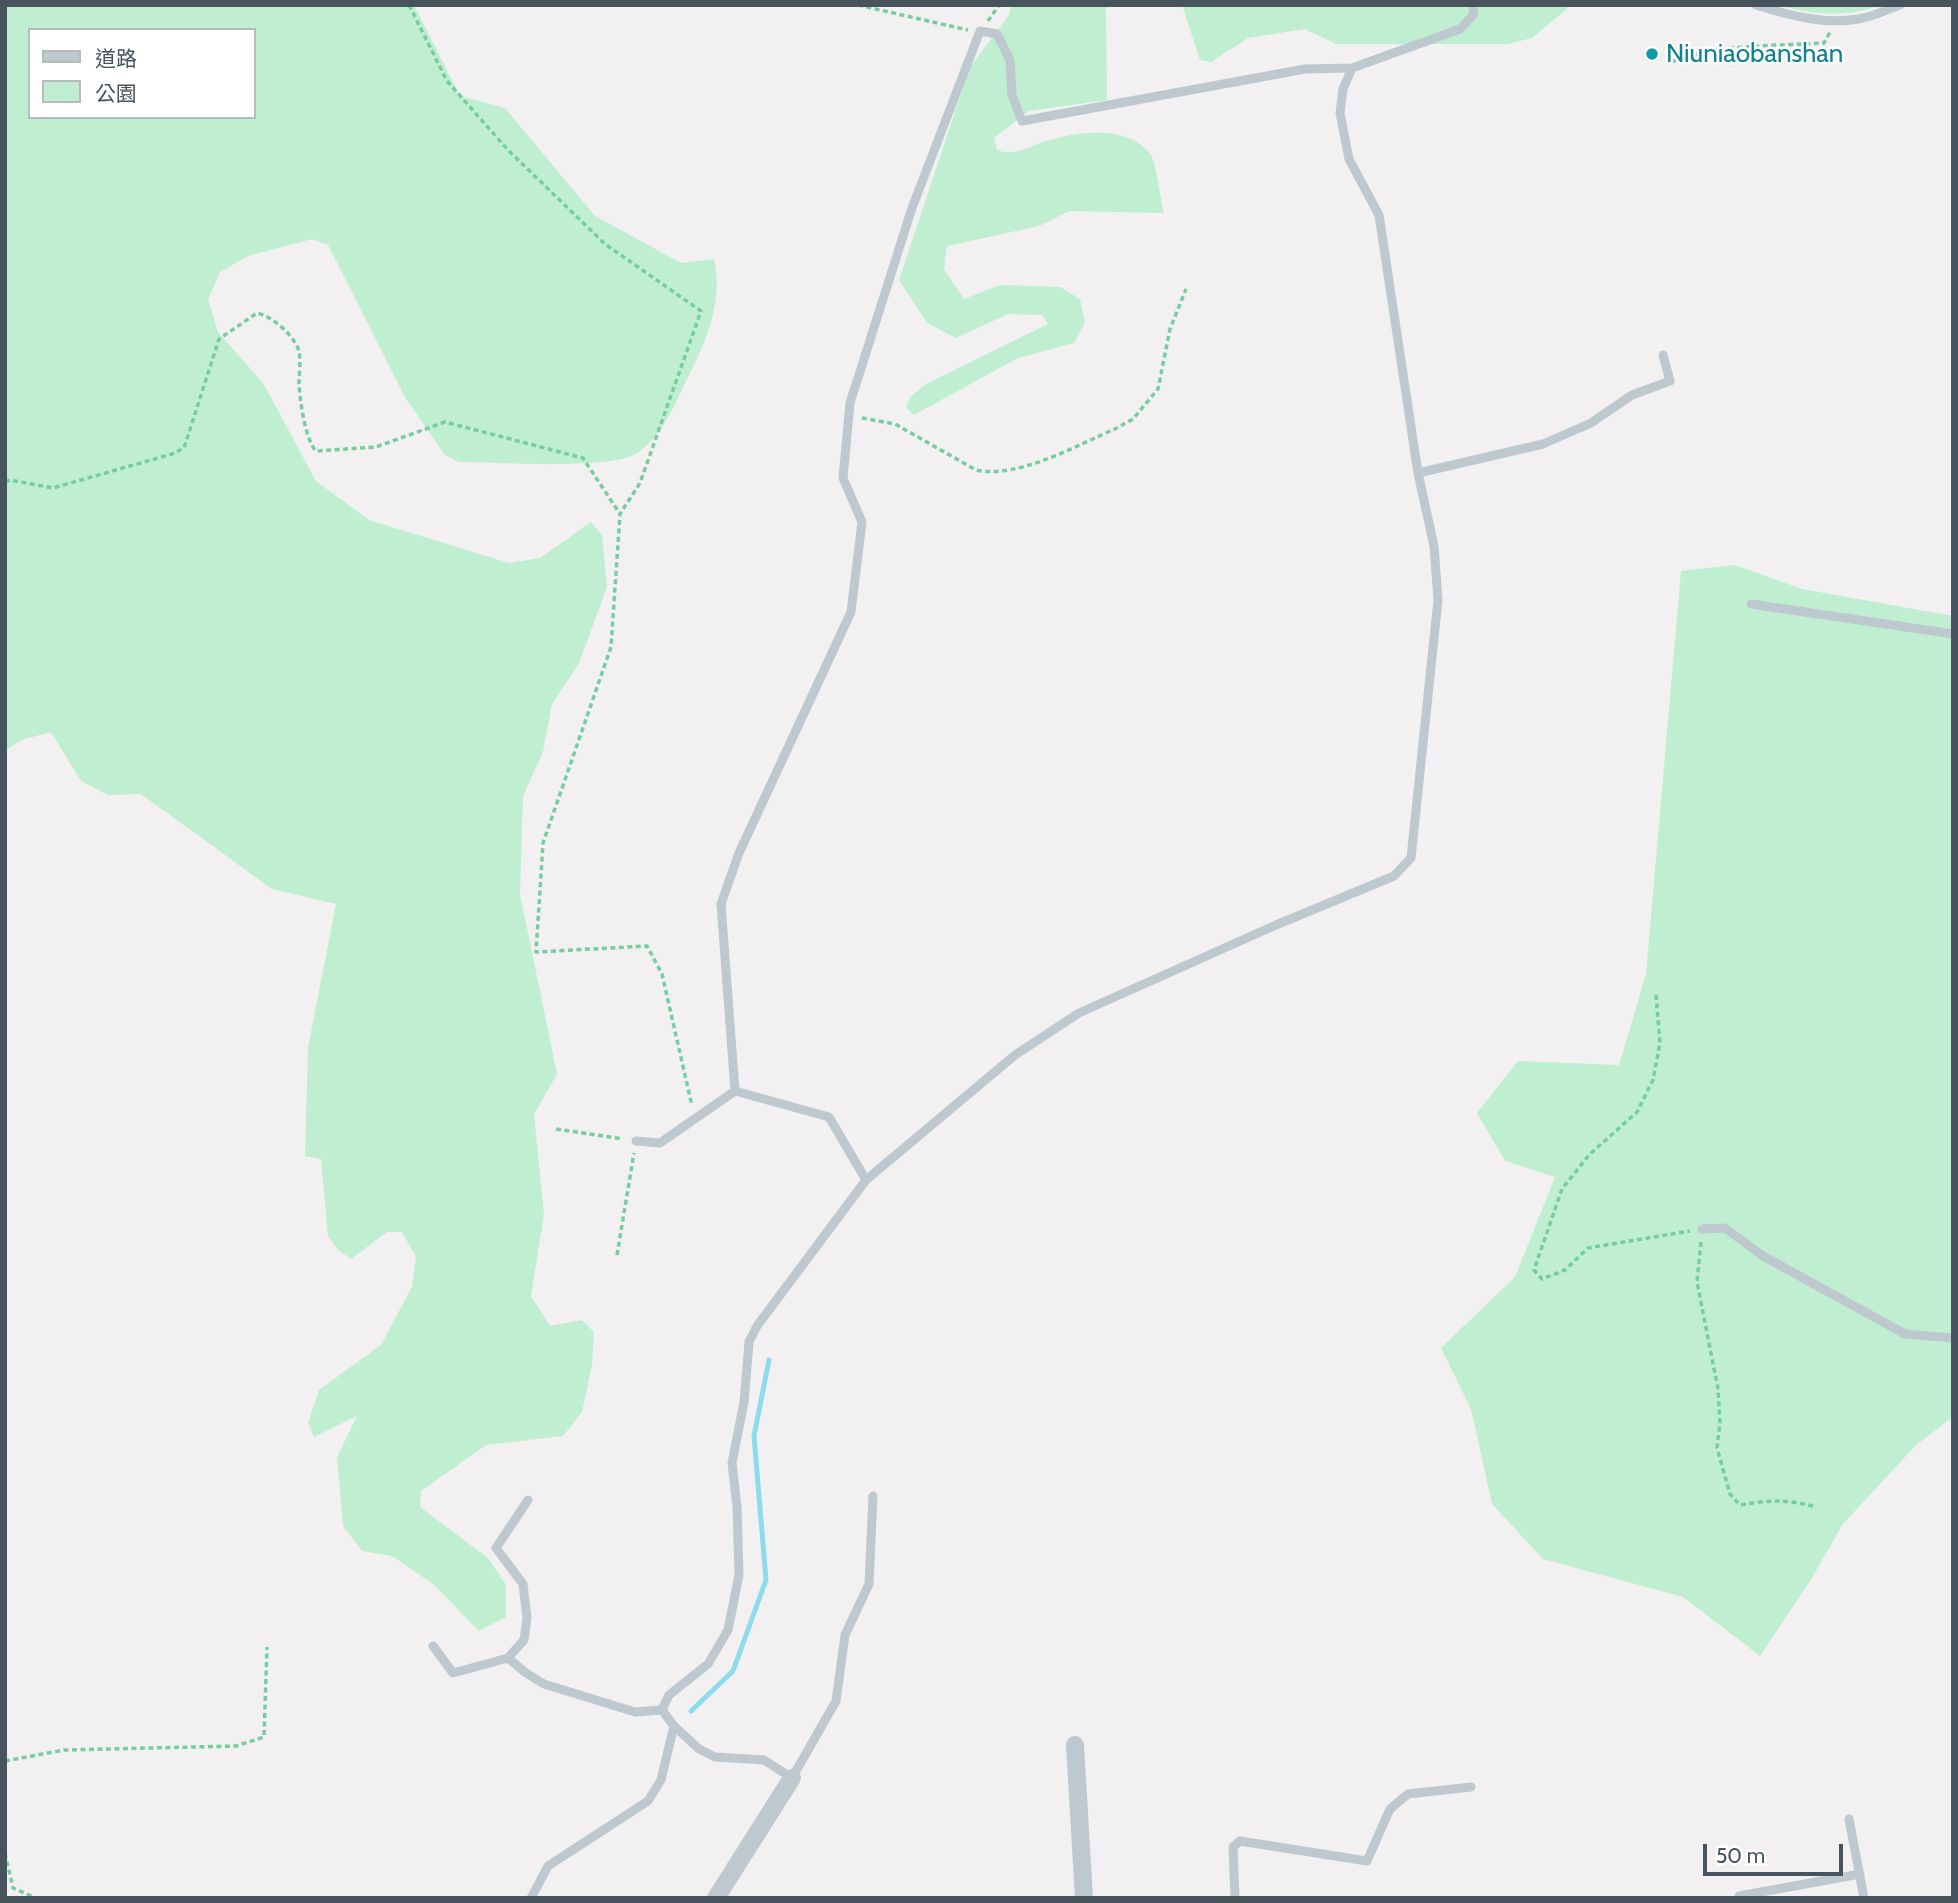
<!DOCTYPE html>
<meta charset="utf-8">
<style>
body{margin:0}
#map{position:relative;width:1958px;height:1903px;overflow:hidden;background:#f2f0f0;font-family:Cabin,"Noto Sans TC",sans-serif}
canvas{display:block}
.frame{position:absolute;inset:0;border:7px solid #48545d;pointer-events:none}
.legend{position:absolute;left:28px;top:28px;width:228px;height:91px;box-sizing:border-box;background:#fff;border:2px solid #b6bbbe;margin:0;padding:9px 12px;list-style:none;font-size:21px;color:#48545d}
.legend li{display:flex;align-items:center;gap:14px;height:35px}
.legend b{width:35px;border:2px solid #b6bbbe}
.scale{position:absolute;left:1703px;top:1844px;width:140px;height:32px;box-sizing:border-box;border:4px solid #48545d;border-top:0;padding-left:9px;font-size:21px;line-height:24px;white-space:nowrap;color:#48545d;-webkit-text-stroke:5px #fff;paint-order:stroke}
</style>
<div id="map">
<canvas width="1958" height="1903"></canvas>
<div class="frame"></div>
<ul class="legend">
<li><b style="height:9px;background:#bec8cf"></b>道路</li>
<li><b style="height:19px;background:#bfefd0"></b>公園</li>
</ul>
<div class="scale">50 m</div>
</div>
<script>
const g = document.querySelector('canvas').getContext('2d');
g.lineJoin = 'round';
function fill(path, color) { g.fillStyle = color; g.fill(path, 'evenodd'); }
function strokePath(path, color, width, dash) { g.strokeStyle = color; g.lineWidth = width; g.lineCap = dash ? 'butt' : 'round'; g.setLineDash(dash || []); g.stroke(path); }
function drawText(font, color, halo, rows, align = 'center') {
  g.font = font + ' Cabin,sans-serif'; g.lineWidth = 5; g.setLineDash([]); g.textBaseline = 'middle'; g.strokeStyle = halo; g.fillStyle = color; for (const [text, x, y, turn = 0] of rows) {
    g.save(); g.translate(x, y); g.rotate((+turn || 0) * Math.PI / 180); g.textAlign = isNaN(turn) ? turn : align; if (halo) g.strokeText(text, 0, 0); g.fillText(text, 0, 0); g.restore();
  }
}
fill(new Path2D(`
 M 5,5 L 414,5 L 460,96 L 505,108 L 595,216 L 681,263 L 714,259 C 723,295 709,335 693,367 C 678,396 666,432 639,452 C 614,471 495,462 459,462 L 445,455 L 406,399 L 328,245 L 312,239 L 248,256 L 220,272 L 208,299 L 218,332 L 263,383 L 316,481 L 369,520 L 509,563 L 540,558 L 591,522 L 602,535 L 607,587 L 579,663 L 552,704 L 543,752 L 523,796 L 520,894 L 557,1074 L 534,1114 L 544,1214 L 531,1296 L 550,1326 L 582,1320 L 594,1332 L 592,1365 L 582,1412 L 563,1436 L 486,1445 L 421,1491 L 420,1507 L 488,1558 L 506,1585 L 506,1617 L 479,1631 L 433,1584 L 392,1556 L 362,1551 L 343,1526 L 337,1457 L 357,1416 L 314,1437 L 308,1423 L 319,1390 L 381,1345 L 412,1287 L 416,1257 L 402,1232 L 387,1232 L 351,1259 L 338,1250 L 328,1236 L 321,1159 L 305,1156 L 308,1048 L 336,904 L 272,889 L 141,794 L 108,795 L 81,781 L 51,732 L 21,740 L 5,751 ZM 30,30 L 254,30 L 254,117 L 30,117 Z
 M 1011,5 L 1106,5 L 1107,100 L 1029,111 L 994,138 L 997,150 C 1013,156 1027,148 1043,142 C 1075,132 1128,123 1151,155 C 1156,163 1161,201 1164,213 L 1069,211 L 1039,226 L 947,246 L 944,269 L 964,299 L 1000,285 L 1060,287 L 1080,299 L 1085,322 L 1074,343 L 1018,358 L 914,415 L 906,407 L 911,396 L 928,383 L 1048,324 L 1042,315 L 1008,314 L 956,338 L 927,323 L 899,280 L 970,67 L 1009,15 Z
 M 1182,5 L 1569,5 L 1567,9 L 1532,38 L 1508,44 L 1336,44 L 1305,29 L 1248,38 L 1211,62 L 1200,60 Z
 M 1781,5 L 1881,5 C 1850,17 1813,16 1781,5 Z
 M 1735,565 L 1802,589 L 1953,616 L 1953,1417 L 1916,1445 L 1843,1524 L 1810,1581 L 1760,1656 L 1683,1597 L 1543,1559 L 1492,1504 L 1471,1409 L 1441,1348 L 1515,1277 L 1555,1177 L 1505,1161 L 1477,1113 L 1518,1061 L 1619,1065 L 1646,974 L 1681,571 Z`), '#bfefd0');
strokePath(new Path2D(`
 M 691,1711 L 733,1671 L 766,1580 L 754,1436 L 769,1360`), '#8cdcec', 5);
strokePath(new Path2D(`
 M 409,5 L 447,81 L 508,150 L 605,244 L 701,311 L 640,483 L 620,514 L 611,647 L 543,843 L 536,952 L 647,946 L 662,974 L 692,1106
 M 858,5 L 968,30
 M 988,21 L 999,5
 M 1671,62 C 1719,44 1774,46 1824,43 L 1830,32
 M 862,418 L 895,424 L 976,470 C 1019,479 1077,445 1117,428 L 1133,419 L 1158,389 L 1170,329 L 1186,289
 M 5,482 L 10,480 L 53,488 L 172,454 L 184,448 L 219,339 L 257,313 C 272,316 294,335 299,351 C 301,361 299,374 299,384 C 300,401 305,439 316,451 L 376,447 L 445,422 L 583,458 L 620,514
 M 1656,995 L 1660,1043 L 1653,1080 L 1637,1112 L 1589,1155 L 1562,1189 L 1534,1270 L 1542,1279 L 1565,1270 L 1588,1248 L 1690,1231
 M 556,1129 L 623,1139
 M 1701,1242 L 1697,1282 L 1718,1389 L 1720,1423 L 1717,1448 L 1730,1494 L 1740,1505 C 1770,1500 1787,1499 1816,1507
 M 617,1255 L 634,1153
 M 5,1761 L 64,1750 L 236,1746 L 264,1737 L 267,1647
 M 5,1853 L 13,1888 L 36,1898`), '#77cd9f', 3.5, [5, 3.5]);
strokePath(new Path2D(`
 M 1756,5 C 1788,15 1824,25 1858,19 C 1872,17 1886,10 1900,5
 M 1418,473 L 1543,444 L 1591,423 L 1632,395 L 1670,381 L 1663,355
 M 1751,604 L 1953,634
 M 735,1091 L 721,904 L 739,853 L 851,612 L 862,522 L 843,478 L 850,403 L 912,208 L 980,31 L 997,34 L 1010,60 L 1012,95 L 1022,121 L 1305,69 L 1352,68
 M 636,1141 L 660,1143 L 735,1091 L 829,1117 L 866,1180
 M 1702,1229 L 1725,1228 L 1763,1256 L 1905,1334 L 1953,1338
 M 873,1496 L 869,1584 L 845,1635 L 836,1701 L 792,1778 L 764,1760 L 715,1757 L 699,1749 L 674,1726 L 662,1710 L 669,1695 L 708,1664 L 728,1630 L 739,1575 L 737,1507 L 732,1463 L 744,1402 L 749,1342 L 757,1326 L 866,1180 L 1015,1055 L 1079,1013 L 1276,925 L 1394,876 L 1411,858 L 1438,600 L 1434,546 L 1418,473 L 1379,215 L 1349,159 L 1340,113 L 1343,89 L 1352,68 L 1460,29 L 1473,15 L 1474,5
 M 528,1500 L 496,1548 L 523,1584 L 527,1618 L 524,1640 L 508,1658 L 526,1673 L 544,1684 L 635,1712 L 662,1710
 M 433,1646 L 453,1673 L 508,1658
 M 1849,1819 L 1864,1898
 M 531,1898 L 548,1866 L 648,1801 L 661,1780 L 674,1726
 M 1235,1898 L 1233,1847 L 1240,1841 L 1367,1861 L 1390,1809 L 1408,1794 L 1471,1787
 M 1740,1898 L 1739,1896 L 1860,1874`), '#bec8cf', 9);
strokePath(new Path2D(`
 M 1075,1745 L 1084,1898
 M 716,1898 L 792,1778`), '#bec8cf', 18);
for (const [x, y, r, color] of [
 [1652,54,7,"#0f9aa8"]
]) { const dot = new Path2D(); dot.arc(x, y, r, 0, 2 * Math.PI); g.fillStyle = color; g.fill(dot); strokePath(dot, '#fff', 2.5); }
drawText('26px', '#0d838f', '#fff', [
 ["Niuniaobanshan",1666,54]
], 'left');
</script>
